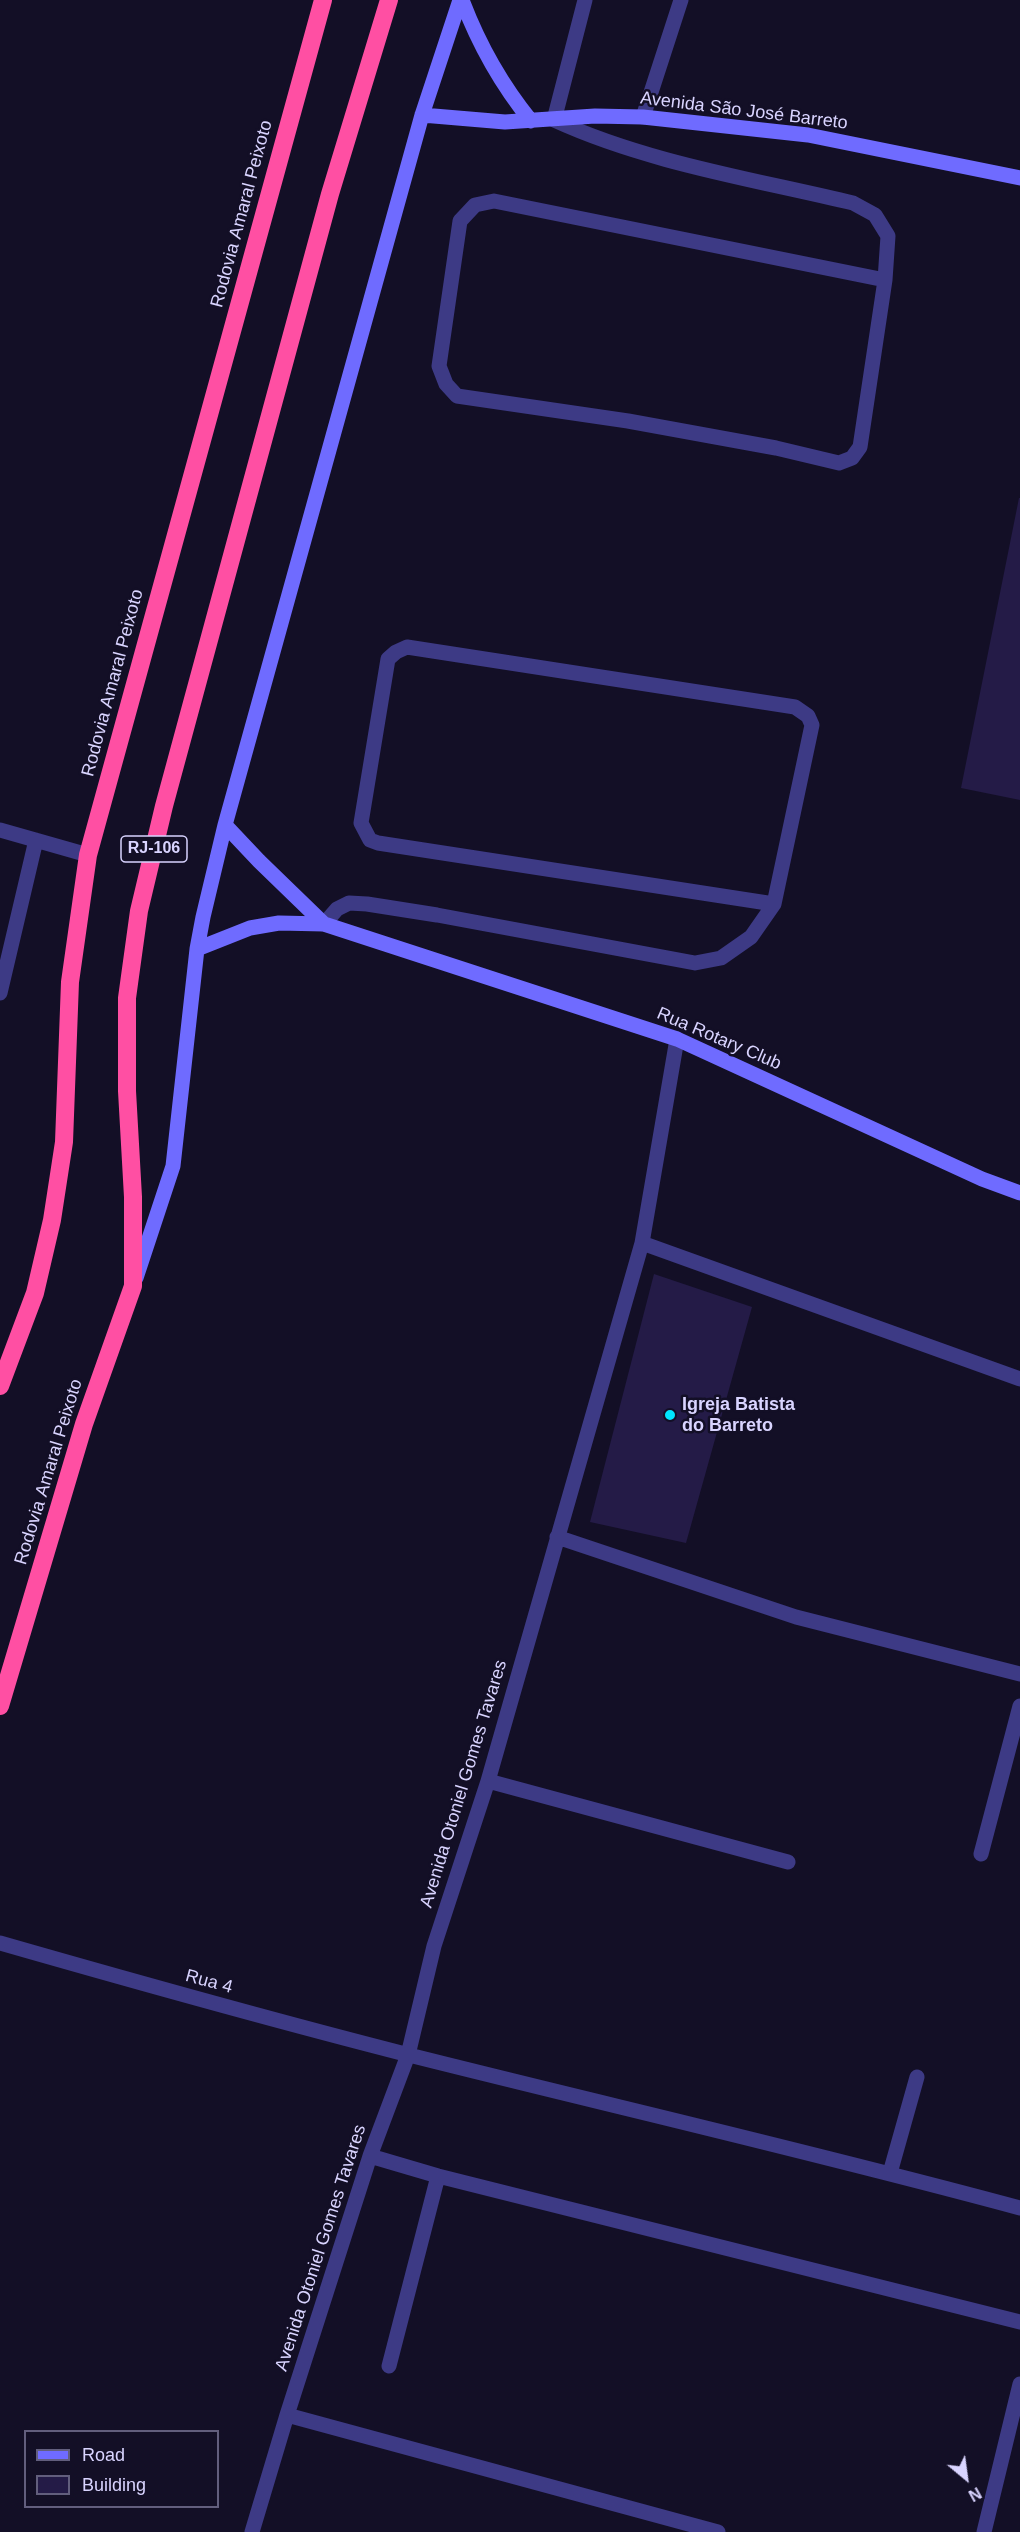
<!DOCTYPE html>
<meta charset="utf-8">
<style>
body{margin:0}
#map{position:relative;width:1020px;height:2532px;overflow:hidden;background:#130f26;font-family:Arial,sans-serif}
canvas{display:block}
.legend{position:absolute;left:24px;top:2430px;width:195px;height:78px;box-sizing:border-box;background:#130f26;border:2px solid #625e7d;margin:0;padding:8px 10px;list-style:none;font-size:18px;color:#d9d4ff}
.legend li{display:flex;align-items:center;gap:12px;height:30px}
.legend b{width:30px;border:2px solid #625e7d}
.north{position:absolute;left:936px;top:2448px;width:60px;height:60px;-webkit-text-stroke:4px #130f26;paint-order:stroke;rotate:151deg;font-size:16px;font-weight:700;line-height:24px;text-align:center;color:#d9d4ff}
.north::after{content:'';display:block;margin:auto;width:21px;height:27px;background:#d9d4ff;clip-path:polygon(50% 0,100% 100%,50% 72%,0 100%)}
</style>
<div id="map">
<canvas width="1020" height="2532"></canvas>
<ul class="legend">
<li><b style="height:8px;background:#6f6bff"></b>Road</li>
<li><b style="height:16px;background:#241b47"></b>Building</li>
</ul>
<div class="north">N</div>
</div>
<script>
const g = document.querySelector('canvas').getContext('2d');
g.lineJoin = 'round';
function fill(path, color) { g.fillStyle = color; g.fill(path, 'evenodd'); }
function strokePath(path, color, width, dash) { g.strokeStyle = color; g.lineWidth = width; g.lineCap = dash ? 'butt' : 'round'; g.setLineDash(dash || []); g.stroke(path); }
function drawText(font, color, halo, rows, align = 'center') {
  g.font = font + ' Arial,sans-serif'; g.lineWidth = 5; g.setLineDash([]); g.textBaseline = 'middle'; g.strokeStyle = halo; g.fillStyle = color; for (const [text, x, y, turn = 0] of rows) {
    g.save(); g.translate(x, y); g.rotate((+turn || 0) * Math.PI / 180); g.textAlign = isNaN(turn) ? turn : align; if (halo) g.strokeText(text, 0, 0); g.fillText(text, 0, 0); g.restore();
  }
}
fill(new Path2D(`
 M 1019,498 L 1020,498 L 1020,800 L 961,788 Z
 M 654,1274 L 752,1307 L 686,1543 L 590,1522 Z`), '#241b47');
strokePath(new Path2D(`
 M 585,0 L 554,120 C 648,163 753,179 853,203 L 875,215 L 888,236 L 885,280 L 860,447 L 852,458 L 839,463 L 776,448 L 628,421 L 457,396 L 446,384 L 439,366 L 460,221 L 475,205 L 494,201 L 885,280
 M 643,117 L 681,0
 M 324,924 L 337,909 L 349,903 L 367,904 L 437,915 L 695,963 L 721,958 L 751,937 L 774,904 L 812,725 L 808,716 L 795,707 L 407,647 L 396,652 L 388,659 L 361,823 L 370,840 L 378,843 L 774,904`), '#3d3a85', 15);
strokePath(new Path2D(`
 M 0,830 L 88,855
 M 0,993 L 36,840
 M 642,1243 L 1020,1379
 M 557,1537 L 796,1617 L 1020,1674
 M 488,1781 L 788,1862
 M 981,1854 L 1020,1706
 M 0,1943 C 136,1982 272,2020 409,2055 C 612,2106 817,2153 1020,2208
 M 370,2156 L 438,2176 L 1020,2322
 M 890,2173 L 917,2077
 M 389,2366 L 438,2176
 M 287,2415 L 718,2532
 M 252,2532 L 287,2415 L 370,2156 L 408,2055 L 434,1946 L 488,1781 L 642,1243 L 677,1039
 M 984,2532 L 1020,2384`), '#3d3a85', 15);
strokePath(new Path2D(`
 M 462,0 C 479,45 501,84 531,121
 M 422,115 L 505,122 L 595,116 L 643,117 L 808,135 L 1020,178
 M 225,825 L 259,861 L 324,924
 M 197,949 L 250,928 L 279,923 L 324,924 L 677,1039 L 982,1179 L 1020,1193
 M 136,1278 L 173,1166 L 197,949 L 203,917 L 225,825 L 422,115 L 460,0`), '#6f6bff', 15);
strokePath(new Path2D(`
 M 0,1386 L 35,1293 L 52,1220 L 64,1142 L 70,982 L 88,855 L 323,0
 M 0,1706 L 84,1424 L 133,1286 L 133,1197 L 127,1091 L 127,998 L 139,911 L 164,806 L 330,194 L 389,0`), '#ff4fa3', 18);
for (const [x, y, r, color] of [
 [670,1415,6,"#00e5ff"]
]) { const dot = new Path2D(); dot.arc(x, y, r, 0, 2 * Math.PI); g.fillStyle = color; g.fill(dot); strokePath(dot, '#130f26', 2); }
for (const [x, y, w] of [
 [154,849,66]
]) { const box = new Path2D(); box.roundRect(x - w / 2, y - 13, w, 26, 4.5); g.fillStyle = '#130f26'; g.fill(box); strokePath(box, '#d9d4ff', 1.5); }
drawText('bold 16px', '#d9d4ff', null, [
 ["RJ-106",154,849]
]);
drawText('18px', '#d9d4ff', '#130f26', [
 ["Avenida São José Barreto",744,111,7],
 ["Rodovia Amaral Peixoto",242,214,-75],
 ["Rodovia Amaral Peixoto",113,683,-75],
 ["Rua Rotary Club",719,1039,23],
 ["Rodovia Amaral Peixoto",49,1472,-73],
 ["Avenida Otoniel Gomes Tavares",464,1784,-73],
 ["Rua 4",209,1982,15],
 ["Avenida Otoniel Gomes Tavares",321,2248,-72]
]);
drawText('bold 18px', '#d9d4ff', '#130f26', [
 ["Igreja Batista",682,1405],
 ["do Barreto",682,1426]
], 'left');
</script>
